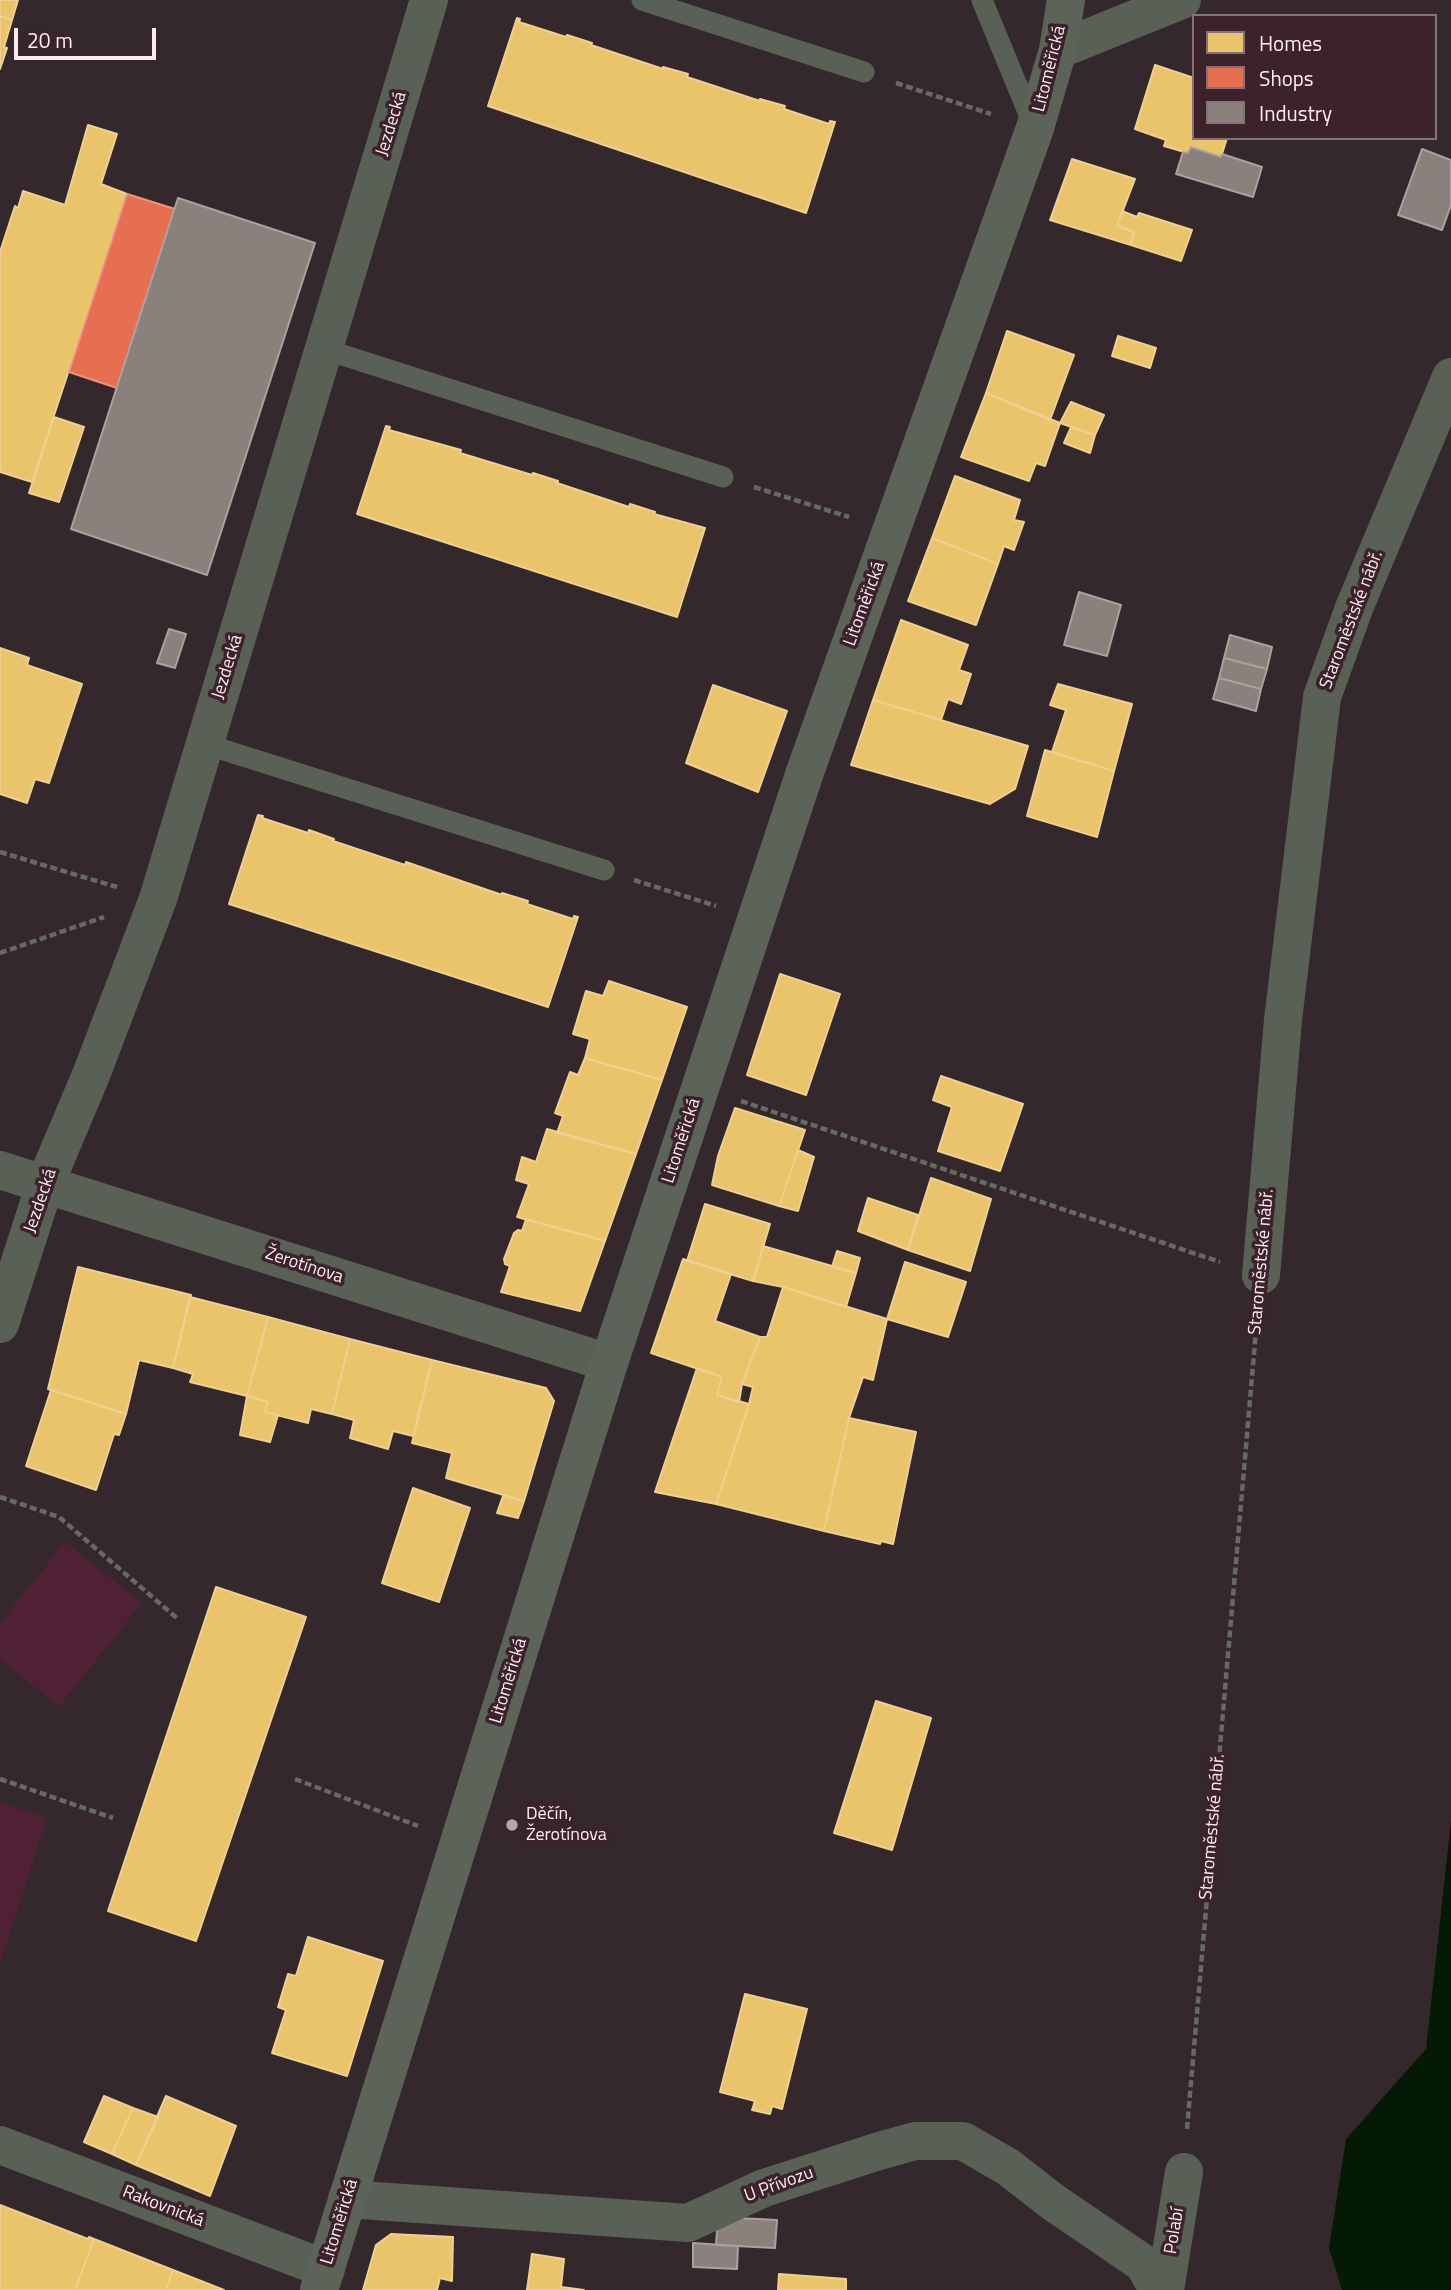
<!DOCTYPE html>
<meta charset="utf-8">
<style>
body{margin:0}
#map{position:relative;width:1451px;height:2290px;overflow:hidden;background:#35282c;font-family:"Titillium Web",sans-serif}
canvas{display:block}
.legend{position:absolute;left:1192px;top:14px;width:245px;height:126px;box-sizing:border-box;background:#3b222b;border:2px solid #88727a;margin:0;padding:9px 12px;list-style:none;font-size:21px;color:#fcebf1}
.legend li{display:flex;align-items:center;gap:14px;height:35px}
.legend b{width:35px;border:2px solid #88727a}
.scale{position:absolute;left:14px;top:28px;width:142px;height:32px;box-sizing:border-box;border:4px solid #fcebf1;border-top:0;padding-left:9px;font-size:21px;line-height:24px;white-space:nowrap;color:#fcebf1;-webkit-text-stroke:5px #3b222b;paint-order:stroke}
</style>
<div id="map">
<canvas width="1451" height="2290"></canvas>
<ul class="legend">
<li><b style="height:19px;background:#e9c46a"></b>Homes</li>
<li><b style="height:19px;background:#e76f51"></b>Shops</li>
<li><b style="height:19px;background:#8a817c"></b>Industry</li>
</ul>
<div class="scale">20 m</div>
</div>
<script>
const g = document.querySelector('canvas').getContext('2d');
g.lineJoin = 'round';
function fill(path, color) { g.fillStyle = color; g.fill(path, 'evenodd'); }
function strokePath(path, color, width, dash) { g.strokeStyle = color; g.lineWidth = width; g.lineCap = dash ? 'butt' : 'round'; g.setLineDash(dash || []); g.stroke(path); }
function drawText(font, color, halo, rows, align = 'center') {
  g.font = font + ' "Titillium Web",sans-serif'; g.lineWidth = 7; g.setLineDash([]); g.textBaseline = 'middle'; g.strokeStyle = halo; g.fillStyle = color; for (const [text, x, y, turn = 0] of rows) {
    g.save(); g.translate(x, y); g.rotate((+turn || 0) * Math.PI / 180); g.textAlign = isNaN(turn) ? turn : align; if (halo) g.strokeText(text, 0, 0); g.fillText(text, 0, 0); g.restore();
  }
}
fill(new Path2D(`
 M 65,1542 L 142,1603 L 59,1707 L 0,1659 L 0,1623 Z
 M 0,1803 L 47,1818 L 0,1964 Z`), '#502135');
fill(new Path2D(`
 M 1451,1821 L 1451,2290 L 1342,2290 L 1329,2248 L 1346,2139 L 1426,2049 Z`), '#051a04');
const homes = new Path2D(`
 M 0,0 L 18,0 L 12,20 L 0,16 Z
 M 0,16 L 12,20 L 4,47 L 7,48 L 0,69 Z
 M 517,18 L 520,19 L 519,22 L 566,37 L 567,35 L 592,43 L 591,45 L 663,69 L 663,67 L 688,74 L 687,77 L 760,101 L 760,99 L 785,106 L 784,109 L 829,124 L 830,121 L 835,122 L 806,213 L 488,106 Z
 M 1155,65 L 1194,78 L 1194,138 L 1227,138 L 1221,157 L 1191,147 L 1188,153 L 1164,146 L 1166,140 L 1135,129 Z
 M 88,125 L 117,134 L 101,184 L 127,194 L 32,482 L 0,472 L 0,252 L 15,206 L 18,208 L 23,191 L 65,205 Z
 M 1072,159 L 1135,179 L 1117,226 L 1134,232 L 1131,245 L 1050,220 Z
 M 1122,211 L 1137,217 L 1139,213 L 1192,230 L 1181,261 L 1131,245 L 1134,232 L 1117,226 Z
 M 1007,331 L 1074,355 L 1050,420 L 986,393 Z
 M 1118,336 L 1156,348 L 1150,368 L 1112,356 Z
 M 986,393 L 1060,423 L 1045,466 L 1036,463 L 1029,481 L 961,457 Z
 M 1071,402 L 1104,415 L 1095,435 L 1060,423 Z
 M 54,417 L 84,427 L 59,502 L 29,493 Z
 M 386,426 L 390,427 L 389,430 L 461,450 L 460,453 L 532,475 L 533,473 L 558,481 L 557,483 L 629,507 L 630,504 L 655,512 L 654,514 L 705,528 L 677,617 L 357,514 Z
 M 1071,427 L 1095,435 L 1090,453 L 1064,443 Z
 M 955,476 L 1020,500 L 1014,520 L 1024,522 L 1014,550 L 1004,546 L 998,564 L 932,538 Z
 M 932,538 L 998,564 L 976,625 L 908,601 Z
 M 901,620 L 968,645 L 959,670 L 971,674 L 961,704 L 948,699 L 941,720 L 873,700 Z
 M 0,648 L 29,658 L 27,665 L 82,684 L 49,783 L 35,779 L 27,803 L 0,794 Z
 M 1058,684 L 1132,704 L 1114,771 L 1052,752 L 1066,710 L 1050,705 Z
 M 713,685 L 787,711 L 758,792 L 686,763 Z
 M 873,700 L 1028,746 L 1015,789 L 990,804 L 851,765 Z
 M 1045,750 L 1114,771 L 1097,837 L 1027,816 Z
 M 258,815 L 263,816 L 262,818 L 308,833 L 309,830 L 334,839 L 333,841 L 405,865 L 406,862 L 502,895 L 502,893 L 528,901 L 527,904 L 573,919 L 574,916 L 578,917 L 548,1007 L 229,904 Z
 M 780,974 L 840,994 L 806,1095 L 747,1075 Z
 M 609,981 L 687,1007 L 662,1080 L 585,1058 L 590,1039 L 573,1034 L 586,991 L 603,996 Z
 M 585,1058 L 662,1080 L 636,1154 L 557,1133 L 563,1116 L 555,1113 L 570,1072 L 578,1075 Z
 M 941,1076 L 1023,1104 L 1000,1171 L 938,1151 L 952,1107 L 933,1100 Z
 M 735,1108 L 805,1130 L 779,1206 L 712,1185 L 718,1156 Z
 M 547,1129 L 636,1154 L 605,1241 L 517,1217 L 529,1184 L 516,1180 L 522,1157 L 536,1162 Z
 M 798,1150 L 814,1157 L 798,1211 L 779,1206 Z
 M 931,1178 L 991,1199 L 970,1271 L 908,1250 Z
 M 868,1198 L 918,1215 L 908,1250 L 858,1231 Z
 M 705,1204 L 770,1224 L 753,1281 L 687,1261 Z
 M 526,1219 L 605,1241 L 580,1311 L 501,1292 L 510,1266 L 505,1264 L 504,1259 L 514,1233 L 518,1230 L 522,1231 Z
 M 763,1246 L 856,1273 L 846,1307 L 783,1287 L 753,1281 Z
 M 837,1251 L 860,1258 L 856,1273 L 832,1267 Z
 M 683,1259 L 731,1274 L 715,1321 L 760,1337 L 742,1384 L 739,1402 L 717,1395 L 722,1377 L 651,1353 Z
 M 905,1262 L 966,1282 L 948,1337 L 887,1319 Z
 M 78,1267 L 191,1295 L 173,1368 L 139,1360 L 126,1414 L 48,1389 Z
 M 783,1287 L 887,1319 L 873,1380 L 863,1377 L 849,1418 L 824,1531 L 716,1504 L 749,1404 L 753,1387 L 742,1384 L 760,1337 L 767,1337 Z
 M 190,1297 L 268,1317 L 247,1396 L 190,1382 L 193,1374 L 173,1368 Z
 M 268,1317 L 350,1339 L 332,1414 L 311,1409 L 308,1423 L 265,1412 L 268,1402 L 247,1396 Z
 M 350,1339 L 432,1360 L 413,1436 L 393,1431 L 388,1449 L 350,1438 L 354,1420 L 332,1414 Z
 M 432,1360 L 546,1388 L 554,1401 L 524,1501 L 446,1478 L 452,1453 L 412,1443 Z
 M 697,1368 L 722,1377 L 717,1395 L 749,1404 L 716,1504 L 655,1492 Z
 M 51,1390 L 126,1414 L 119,1435 L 114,1434 L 96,1490 L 26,1466 Z
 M 247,1396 L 268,1402 L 265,1412 L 278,1415 L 270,1442 L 240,1435 Z
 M 849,1418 L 916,1432 L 893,1544 L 881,1541 L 880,1544 L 824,1531 Z
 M 413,1488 L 470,1508 L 439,1602 L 382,1583 Z
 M 503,1496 L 524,1501 L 518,1518 L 497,1513 Z
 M 216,1587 L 306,1617 L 196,1941 L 108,1911 Z
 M 876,1701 L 931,1718 L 892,1850 L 834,1833 Z
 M 308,1937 L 383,1961 L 347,2076 L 272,2053 L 286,2010 L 278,2007 L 288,1974 L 296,1976 Z
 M 745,1994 L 807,2009 L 782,2109 L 772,2106 L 770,2114 L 752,2110 L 755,2101 L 720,2092 Z
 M 104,2096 L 133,2108 L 112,2154 L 84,2142 Z
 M 166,2096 L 236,2126 L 210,2196 L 136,2165 Z
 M 133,2108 L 158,2117 L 136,2165 L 112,2154 Z
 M 0,2205 L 88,2239 L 89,2237 L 94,2239 L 75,2290 L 0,2290 Z
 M 391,2234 L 453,2237 L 452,2281 L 440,2278 L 437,2290 L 363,2290 L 376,2245 Z
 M 94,2239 L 173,2270 L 166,2290 L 75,2290 Z
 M 532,2254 L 564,2259 L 561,2287 L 584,2290 L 527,2290 Z
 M 173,2270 L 224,2290 L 166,2290 Z
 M 779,2274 L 846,2279 L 846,2290 L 778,2290 Z`);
fill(homes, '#e9c46a');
strokePath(homes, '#efd092', 2);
const shops = new Path2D(`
 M 127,194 L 175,209 L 117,388 L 69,372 Z`);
fill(shops, '#e76f51');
strokePath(shops, '#ed9481', 2);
const industry = new Path2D(`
 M 1191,147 L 1221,157 L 1222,154 L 1262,167 L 1253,197 L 1176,174 L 1183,152 L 1188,153 Z
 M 1422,149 L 1451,160 L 1451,205 L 1442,230 L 1398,215 Z
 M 178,198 L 315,243 L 207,575 L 71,529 Z
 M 1079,592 L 1121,605 L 1107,656 L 1064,645 Z
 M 169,629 L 186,634 L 175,668 L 157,663 Z
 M 1230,635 L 1272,647 L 1267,669 L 1224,658 Z
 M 1224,658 L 1267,669 L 1261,689 L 1219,678 Z
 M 1219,678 L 1261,689 L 1256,711 L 1213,699 Z
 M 718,2217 L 777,2220 L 775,2248 L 716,2245 Z
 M 693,2243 L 738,2246 L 737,2269 L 693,2267 Z`);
fill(industry, '#8a817c');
strokePath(industry, '#aca19f', 2);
strokePath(new Path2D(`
 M 896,83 L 991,114
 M 754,487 L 849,517
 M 0,852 L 117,887
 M 634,880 L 716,906
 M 0,953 L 104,917
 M 741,1101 L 1220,1262
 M 0,1497 L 59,1517 L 178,1619
 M 0,1779 L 113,1818
 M 295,1779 L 418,1826
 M 1187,2129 L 1257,1319`), '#676963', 4.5, [7, 3.5]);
strokePath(new Path2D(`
 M 642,0 L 864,72
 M 982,0 L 1033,124
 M 324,349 L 723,477
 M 205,744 L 604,870`), '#596156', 21);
strokePath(new Path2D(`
 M 1058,50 L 1182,0
 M 0,1170 L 609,1363
 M 1261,1275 L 1283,1020 L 1322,697 L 1354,608 L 1451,377
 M 0,1324 L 45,1184 L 91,1075 L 158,899 L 429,0
 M 0,2145 L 326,2269
 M 347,2199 L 688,2223 L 764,2188 L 879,2151 L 915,2141 L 963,2141 L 1008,2167 L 1053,2202 L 1144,2264 L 1158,2290
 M 1165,2290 L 1184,2172`), '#596156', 38);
strokePath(new Path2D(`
 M 319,2290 L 609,1363 L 805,772 L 1035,128 L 1058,50 L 1066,0`), '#5c6359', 38);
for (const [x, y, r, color] of [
 [512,1825,7,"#b6a7ac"]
]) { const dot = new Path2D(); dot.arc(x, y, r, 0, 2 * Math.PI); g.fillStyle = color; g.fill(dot); strokePath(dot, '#3b222b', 2.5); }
drawText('18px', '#fcebf1', '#3b222b', [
 ["Litoměřická",1050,69,-76],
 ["Jezdecká",392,124,-73],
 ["Litoměřická",865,604,-70],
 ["Staroměstské nábř.",1352,620,-69],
 ["Jezdecká",228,667,-73],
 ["Litoměřická",682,1141,-72],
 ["Jezdecká",41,1201,-71],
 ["Staroměstské nábř.",1262,1262,-85],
 ["Žerotínova",304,1266,18],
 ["Litoměřická",509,1681,-73],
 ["Staroměstské nábř.",1213,1827,-85],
 ["U Přívozu",779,2185,-20],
 ["Rakovnická",163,2207,21],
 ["Litoměřická",340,2222,-73],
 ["Polabí",1175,2231,-81]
]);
drawText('18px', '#fcebf1', '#3b222b', [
 ["Děčín,",526,1815],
 ["Žerotínova",526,1836]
], 'left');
</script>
